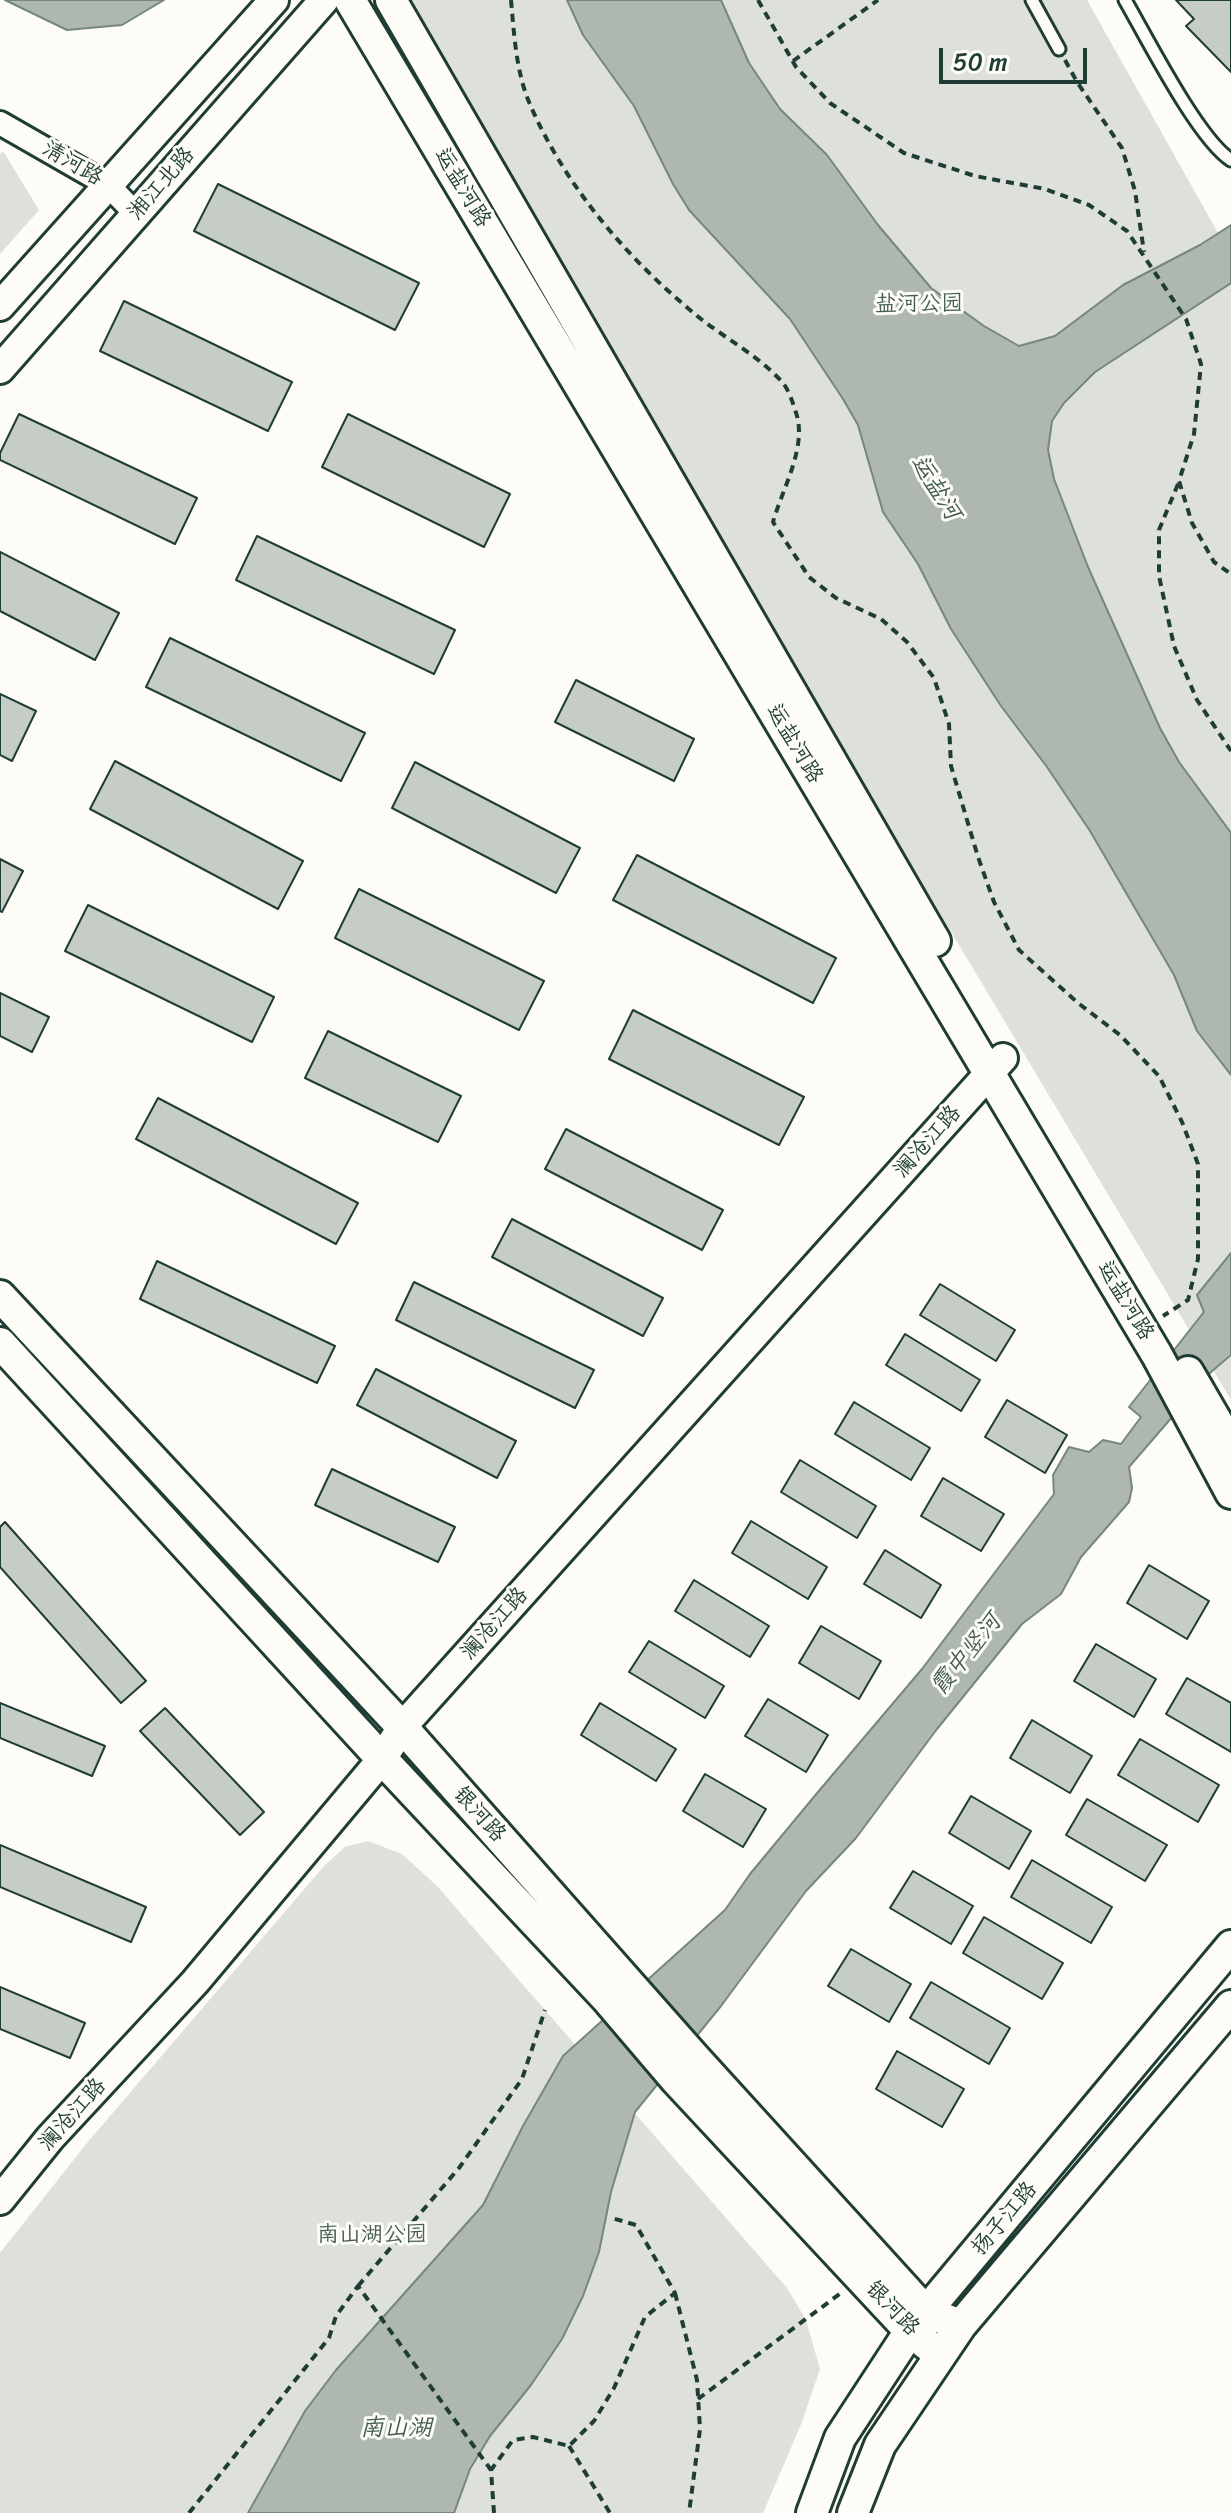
<!DOCTYPE html>
<meta charset="utf-8">
<style>
body{margin:0}
#map{position:relative;width:1231px;height:2513px;overflow:hidden;background:#fdfcf7;font-family:Sriracha,sans-serif}
canvas{display:block}
.scale{position:absolute;left:939px;top:48px;width:148px;height:36px;box-sizing:border-box;border:4px solid #1f3d34;border-top:0;padding-left:10px;font-size:24px;line-height:28px;white-space:nowrap;color:#1f3d34;-webkit-text-stroke:6px #fdfcf7;paint-order:stroke}
</style>
<div id="map">
<canvas width="1231" height="2513"></canvas>
<div class="scale">50 m</div>
</div>
<script>
const g = document.querySelector('canvas').getContext('2d');
g.lineJoin = 'round';
function fill(path, color) { g.fillStyle = color; g.fill(path, 'evenodd'); }
function strokePath(path, color, width, dash) { g.strokeStyle = color; g.lineWidth = width; g.lineCap = dash ? 'butt' : 'round'; g.setLineDash(dash || []); g.stroke(path); }
function drawText(font, color, halo, rows, align = 'center') {
  g.font = font + ' Sriracha,"LXGW WenKai TC",sans-serif'; g.lineWidth = 6; g.setLineDash([]); g.textBaseline = 'middle'; g.strokeStyle = halo; g.fillStyle = color; for (const [text, x, y, turn = 0] of rows) {
    g.save(); g.translate(x, y); g.rotate((+turn || 0) * Math.PI / 180); g.textAlign = isNaN(turn) ? turn : align; if (halo) g.strokeText(text, 0, 0); g.fillText(text, 0, 0); g.restore();
  }
}
fill(new Path2D(`
 M 394,0 L 1087,0 L 1231,256 L 1231,1400 Z
 M 3,151 L 39,210 L 0,254 L 0,154 Z
 M 368,1841 L 402,1854 L 437,1886 L 787,2288 L 806,2320 L 820,2369 L 802,2422 L 763,2513 L 0,2513 L 0,2253 L 87,2143 L 325,1865 L 345,1847 Z`), '#dde0db');
const water = new Path2D(`
 M 5,0 L 164,0 L 122,25 L 67,30 Z
 M 567,0 L 721,0 L 749,63 L 780,109 L 827,155 L 878,225 L 931,288 L 984,326 L 1019,346 L 1055,336 L 1123,285 L 1200,245 L 1231,225 L 1231,283 L 1095,372 L 1064,403 L 1052,421 L 1048,450 L 1054,479 L 1088,567 L 1160,728 L 1179,762 L 1231,833 L 1231,1075 L 1197,1031 L 1174,975 L 1090,831 L 1047,767 L 1001,706 L 951,629 L 918,564 L 883,512 L 858,425 L 843,399 L 790,319 L 689,210 L 673,184 L 634,106 L 583,35 Z
 M 1231,1253 L 1231,1355 L 1211,1372 L 1129,1467 L 1132,1488 L 1129,1502 L 1081,1557 L 1061,1594 L 1022,1624 L 937,1729 L 856,1838 L 806,1891 L 721,2006 L 635,2112 L 611,2192 L 599,2252 L 583,2296 L 562,2339 L 531,2385 L 490,2436 L 470,2469 L 454,2513 L 248,2513 L 305,2411 L 336,2370 L 483,2205 L 523,2126 L 563,2056 L 725,1910 L 750,1874 L 818,1792 L 922,1669 L 1054,1494 L 1053,1475 L 1069,1447 L 1089,1452 L 1103,1440 L 1121,1444 L 1141,1417 L 1129,1407 L 1204,1312 L 1197,1295 Z`);
fill(water, '#aeb8b1');
strokePath(water, '#75877f', 2);
const building = new Path2D(`
 M 1176,0 L 1231,0 L 1231,72 L 1186,26 L 1194,19 Z
 M 218,184 L 419,283 L 395,330 L 194,231 Z
 M 124,301 L 292,382 L 268,431 L 100,351 Z
 M 19,414 L 197,498 L 175,544 L 0,460 L 0,453 Z
 M 348,414 L 510,494 L 484,547 L 322,467 Z
 M 257,536 L 455,630 L 434,674 L 236,580 Z
 M 0,552 L 119,613 L 95,660 L 0,611 Z
 M 170,638 L 365,733 L 341,781 L 146,687 Z
 M 576,680 L 694,739 L 674,781 L 555,722 Z
 M 0,694 L 36,711 L 12,761 L 0,755 Z
 M 115,761 L 303,861 L 278,909 L 90,809 Z
 M 415,762 L 580,848 L 556,893 L 392,808 Z
 M 637,855 L 836,958 L 813,1003 L 613,900 Z
 M 0,859 L 23,871 L 2,912 L 0,911 Z
 M 359,889 L 544,981 L 519,1030 L 335,938 Z
 M 88,905 L 274,997 L 252,1042 L 65,951 Z
 M 0,993 L 49,1017 L 32,1052 L 0,1036 Z
 M 633,1010 L 804,1097 L 779,1145 L 609,1059 Z
 M 328,1031 L 461,1096 L 438,1142 L 305,1078 Z
 M 158,1098 L 358,1203 L 336,1244 L 136,1139 Z
 M 566,1129 L 723,1210 L 702,1250 L 545,1169 Z
 M 512,1219 L 663,1298 L 643,1336 L 492,1257 Z
 M 157,1261 L 335,1346 L 317,1383 L 140,1299 Z
 M 414,1282 L 594,1370 L 575,1408 L 396,1320 Z
 M 940,1284 L 1015,1330 L 996,1361 L 920,1315 Z
 M 905,1334 L 980,1380 L 961,1411 L 886,1365 Z
 M 376,1369 L 516,1441 L 497,1478 L 357,1405 Z
 M 1007,1400 L 1067,1435 L 1045,1473 L 985,1437 Z
 M 854,1402 L 930,1448 L 911,1480 L 835,1434 Z
 M 800,1460 L 876,1506 L 857,1538 L 781,1492 Z
 M 332,1469 L 455,1527 L 438,1562 L 315,1505 Z
 M 943,1478 L 1004,1514 L 981,1551 L 921,1516 Z
 M 751,1521 L 827,1567 L 808,1599 L 732,1553 Z
 M 5,1522 L 146,1681 L 121,1703 L 0,1567 L 0,1527 Z
 M 885,1550 L 941,1585 L 921,1618 L 864,1584 Z
 M 1149,1565 L 1209,1601 L 1187,1639 L 1127,1603 Z
 M 694,1580 L 769,1626 L 750,1657 L 675,1611 Z
 M 821,1626 L 881,1661 L 859,1699 L 799,1663 Z
 M 649,1641 L 724,1686 L 705,1718 L 629,1672 Z
 M 1096,1644 L 1156,1679 L 1134,1717 L 1074,1681 Z
 M 1187,1678 L 1231,1703 L 1231,1752 L 1166,1714 Z
 M 768,1699 L 828,1735 L 806,1772 L 745,1736 Z
 M 0,1703 L 105,1746 L 92,1776 L 0,1738 Z
 M 600,1703 L 676,1749 L 656,1781 L 581,1735 Z
 M 165,1708 L 264,1812 L 240,1835 L 140,1731 Z
 M 1032,1720 L 1092,1756 L 1070,1793 L 1010,1758 Z
 M 1140,1739 L 1219,1785 L 1198,1822 L 1118,1775 Z
 M 705,1774 L 766,1809 L 743,1847 L 683,1811 Z
 M 971,1796 L 1031,1831 L 1009,1869 L 949,1833 Z
 M 1087,1799 L 1167,1845 L 1145,1881 L 1066,1835 Z
 M 0,1845 L 146,1907 L 131,1942 L 0,1887 Z
 M 1032,1860 L 1112,1907 L 1091,1943 L 1011,1897 Z
 M 913,1871 L 973,1906 L 951,1944 L 890,1908 Z
 M 984,1917 L 1063,1963 L 1042,1999 L 963,1953 Z
 M 851,1949 L 911,1984 L 889,2022 L 828,1986 Z
 M 931,1982 L 1010,2028 L 989,2064 L 910,2018 Z
 M 0,1987 L 85,2023 L 70,2058 L 0,2029 Z
 M 897,2051 L 964,2089 L 942,2127 L 876,2089 Z`);
fill(building, '#c6cdc7');
strokePath(building, '#1f3d34', 2);
const service = new Path2D(`
 M 1032,0 L 1059,49
 M 1125,0 C 1147,38 1198,139 1231,160`);
const minor = new Path2D(`
 M 0,123 L 108,185 L 136,214`);
const tertiary = new Path2D(`
 M 0,306 L 274,0
 M 0,369 L 324,0
 M 0,2200 L 50,2138 L 195,1982 L 382,1759 L 402,1727 L 1003,1058`);
const secondary = new Path2D(`
 M 350,0 L 1157,1355 L 1231,1493
 M 391,0 L 935,941
 M 0,1296 L 402,1727 L 694,2057 L 927,2313 L 961,2325
 M 0,1343 L 382,1759 L 607,1999 L 676,2080 L 910,2331 L 940,2355
 M 1188,1372 L 1231,1446
 M 812,2513 L 840,2438 L 910,2331 L 1231,1946
 M 853,2513 L 880,2445 L 961,2325 L 1231,2006`);
strokePath(service, '#1f3d34', 17);
strokePath(minor, '#1f3d34', 28);
strokePath(tertiary, '#1f3d34', 34);
strokePath(secondary, '#1f3d34', 36);
strokePath(new Path2D(`
 M 511,0 C 514,33 516,71 529,102 C 565,187 629,261 701,319 C 728,340 760,357 783,383 C 789,390 794,406 797,416 C 806,449 782,490 773,522 L 809,577 L 836,598 L 881,619 L 907,642 L 934,678 L 949,724 L 951,766 L 978,857 L 994,902 L 1019,950 L 1078,1003 L 1120,1035 L 1159,1076 L 1182,1122 L 1198,1164 L 1198,1259 L 1188,1300 L 1163,1316
 M 758,0 L 796,67 L 830,103 L 904,153 L 975,176 L 1045,189 L 1089,205 L 1127,231 L 1186,319 L 1201,364 L 1194,434 L 1179,481 L 1192,523 L 1214,562 L 1231,574
 M 1065,60 L 1077,82 L 1122,148 L 1135,191 L 1144,252
 M 793,61 L 878,0
 M 1178,484 L 1159,530 L 1159,576 L 1174,646 L 1197,700 L 1231,751
 M 358,2286 L 459,2168 L 522,2079 L 545,2010
 M 675,2293 L 697,2380 L 700,2429 L 689,2513
 M 698,2399 L 841,2293
 M 569,2446 L 610,2513
 M 189,2513 L 329,2338 L 336,2316 L 358,2286 L 491,2470
 M 494,2513 L 491,2470 L 513,2440 L 533,2437 L 569,2446 L 594,2421 L 614,2388 L 645,2317 L 675,2293 L 636,2225 L 612,2218`), '#1f3d34', 4, [8, 6]);
strokePath(service, '#fdfcf7', 11);
strokePath(minor, '#fdfcf7', 22);
strokePath(tertiary, '#fdfcf7', 28);
strokePath(secondary, '#fdfcf7', 30);
drawText('22px', '#1f3d34', '#fdfcf7', [
 ["清河路",72,164,30],
 ["湘江北路",162,184,-49],
 ["运盐河路",462,188,59],
 ["运盐河路",794,744,59],
 ["澜沧江路",928,1142,-48],
 ["运盐河路",1125,1301,59],
 ["澜沧江路",495,1624,-48],
 ["银河路",479,1815,48],
 ["澜沧江路",73,2115,-48],
 ["扬子江路",1005,2219,-50],
 ["银河路",892,2309,46]
]);
drawText('22px', '#455e55', '#fdfcf7', [
 ["盐河公园",919,304],
 ["南山湖公园",372,2235]
]);
drawText('italic 24px', '#435c53', '#fdfcf7', [
 ["运盐河",935,488,58],
 ["霞中竖河",967,1655,-51],
 ["南山湖",396,2429]
]);
</script>
